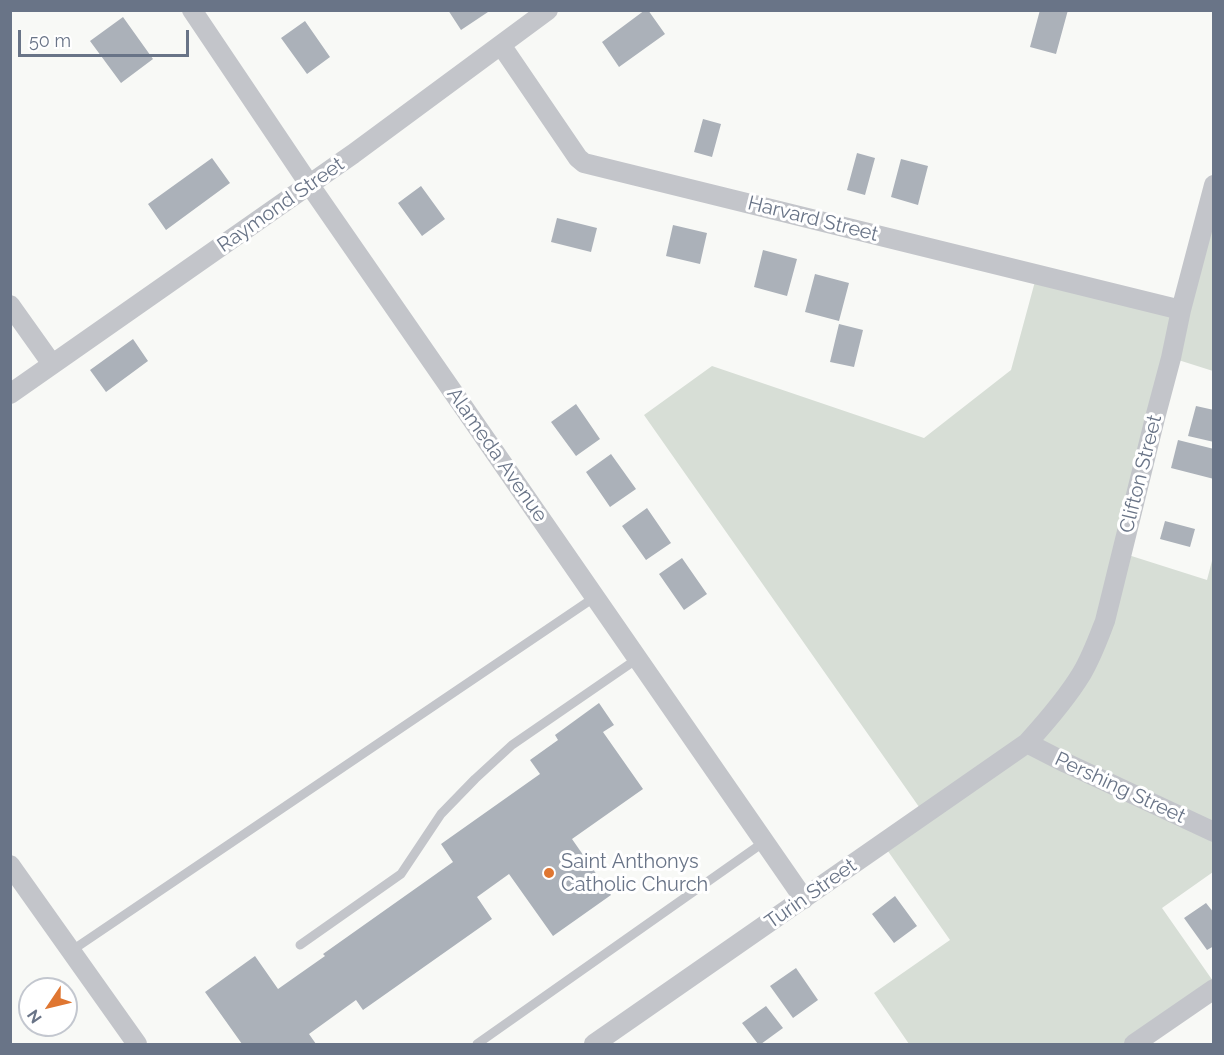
<!DOCTYPE html>
<style>
body{margin:0}
#map{position:relative;width:1224px;height:1055px;overflow:hidden;background:#f8f9f6;font-family:Raleway,sans-serif}
canvas{display:block}
.frame{position:absolute;inset:0;border:12px solid #697487;pointer-events:none}
.north{position:absolute;left:18px;top:977px;width:60px;height:60px;box-sizing:border-box;background:#fff;border:2px solid #c3c7cf;border-radius:50%;rotate:235deg;font-size:16px;font-weight:700;line-height:24px;text-align:center;color:#697487}
.north::after{content:'';display:block;margin:auto;width:21px;height:27px;background:#df7631;clip-path:polygon(50% 0,100% 100%,50% 72%,0 100%)}
.scale{position:absolute;left:18px;top:30px;width:171px;height:27px;box-sizing:border-box;border:3px solid #697487;border-top:0;padding-left:8px;font-size:18px;line-height:21px;white-space:nowrap;color:#697487;-webkit-text-stroke:4px #fff;paint-order:stroke}
</style>
<div id="map">
<canvas width="1224" height="1055"></canvas>
<div class="frame"></div>
<div class="north">N</div>
<div class="scale">50 m</div>
</div>
<script>
const g = document.querySelector('canvas').getContext('2d');
g.lineJoin = 'round';
function fill(path, color) { g.fillStyle = color; g.fill(path, 'evenodd'); }
function strokePath(path, color, width, dash) { g.strokeStyle = color; g.lineWidth = width; g.lineCap = dash ? 'butt' : 'round'; g.setLineDash(dash || []); g.stroke(path); }
function drawText(font, color, halo, rows, align = 'center') {
  g.font = font + ' Raleway,sans-serif'; g.lineWidth = 6; g.setLineDash([]); g.textBaseline = 'middle'; g.strokeStyle = halo; g.fillStyle = color; for (const [text, x, y, turn = 0] of rows) {
    g.save(); g.translate(x, y); g.rotate((+turn || 0) * Math.PI / 180); g.textAlign = isNaN(turn) ? turn : align; if (halo) g.strokeText(text, 0, 0); g.fillText(text, 0, 0); g.restore();
  }
}
fill(new Path2D(`
 M 1213,185 L 1213,371 L 1172,358 L 1122,553 L 1207,580 L 1213,557 L 1213,872 L 1162,908 L 1213,981 L 1134,1044 L 909,1044 L 874,993 L 950,940 L 883,844 L 924,814 L 644,415 L 712,366 L 924,438 L 1011,370 L 1037,274 L 1181,310 Z`), '#d7ded6');
fill(new Path2D(`
 M 448,10 L 491,10 L 461,30 Z
 M 645,10 L 648,10 L 665,34 L 619,67 L 602,42 Z
 M 1040,10 L 1068,10 L 1056,54 L 1030,47 Z
 M 123,17 L 153,59 L 121,83 L 90,41 Z
 M 305,21 L 330,57 L 307,74 L 281,38 Z
 M 703,119 L 721,124 L 712,157 L 694,152 Z
 M 857,153 L 875,158 L 865,195 L 847,190 Z
 M 212,158 L 230,183 L 166,230 L 148,204 Z
 M 901,159 L 928,166 L 918,205 L 891,197 Z
 M 421,186 L 445,219 L 422,236 L 398,203 Z
 M 557,218 L 597,228 L 591,252 L 551,242 Z
 M 673,225 L 707,233 L 700,264 L 666,256 Z
 M 763,250 L 797,259 L 787,296 L 754,287 Z
 M 815,274 L 849,283 L 839,321 L 805,312 Z
 M 839,324 L 863,330 L 854,367 L 830,362 Z
 M 133,339 L 148,361 L 106,392 L 90,370 Z
 M 576,404 L 600,439 L 576,456 L 551,422 Z
 M 1196,406 L 1214,410 L 1214,442 L 1188,436 Z
 M 1178,440 L 1214,449 L 1214,479 L 1171,468 Z
 M 611,454 L 636,489 L 610,507 L 586,472 Z
 M 647,508 L 671,543 L 646,560 L 622,526 Z
 M 1165,521 L 1195,529 L 1190,547 L 1160,539 Z
 M 682,558 L 707,594 L 684,610 L 659,574 Z
 M 599,703 L 614,725 L 603,732 L 643,789 L 572,839 L 611,895 L 553,936 L 509,874 L 477,897 L 492,919 L 363,1010 L 356,1000 L 309,1034 L 316,1044 L 242,1044 L 205,992 L 255,956 L 278,989 L 325,956 L 323,954 L 453,862 L 441,844 L 540,774 L 530,760 L 558,740 L 555,735 Z
 M 895,896 L 917,926 L 894,943 L 872,914 Z
 M 1206,903 L 1214,913 L 1214,946 L 1207,950 L 1184,918 Z
 M 796,968 L 818,1000 L 793,1018 L 770,986 Z
 M 766,1006 L 783,1028 L 761,1044 L 758,1044 L 742,1023 Z`), '#abb1b9');
strokePath(new Path2D(`
 M 300,945 L 401,874 L 441,814 L 475,779 L 512,745 L 637,659
 M 71,951 L 595,597
 M 477,1044 L 764,842`), '#c3c5ca', 9);
strokePath(new Path2D(`
 M 192,10 L 309,184 L 804,899
 M 501,45 L 578,158 L 584,163 L 1181,310
 M 10,305 L 52,364
 M 10,394 L 353,154 L 548,10
 M 1027,743 L 1066,763 L 1214,832
 M 10,865 L 137,1044
 M 594,1044 L 1027,743 C 1047,721 1067,698 1082,673 C 1092,656 1098,639 1105,621 L 1155,418 L 1171,358 L 1181,310 L 1214,185
 M 1134,1044 L 1214,989`), '#c3c5ca', 20);
for (const [x, y, r, color] of [
 [549,873,6,"#df7631"]
]) { const dot = new Path2D(); dot.arc(x, y, r, 0, 2 * Math.PI); g.fillStyle = color; g.fill(dot); strokePath(dot, '#fff', 2); }
drawText('20px', '#697487', '#fff', [
 ["Raymond Street",281,205,-35],
 ["Harvard Street",813,219,14],
 ["Alameda Avenue",497,455,55],
 ["Clifton Street",1141,474,-76],
 ["Pershing Street",1120,788,25],
 ["Turin Street",811,894,-35]
]);
drawText('20px', '#697487', '#fff', [
 ["Saint Anthonys",561,862],
 ["Catholic Church",561,885]
], 'left');
</script>
